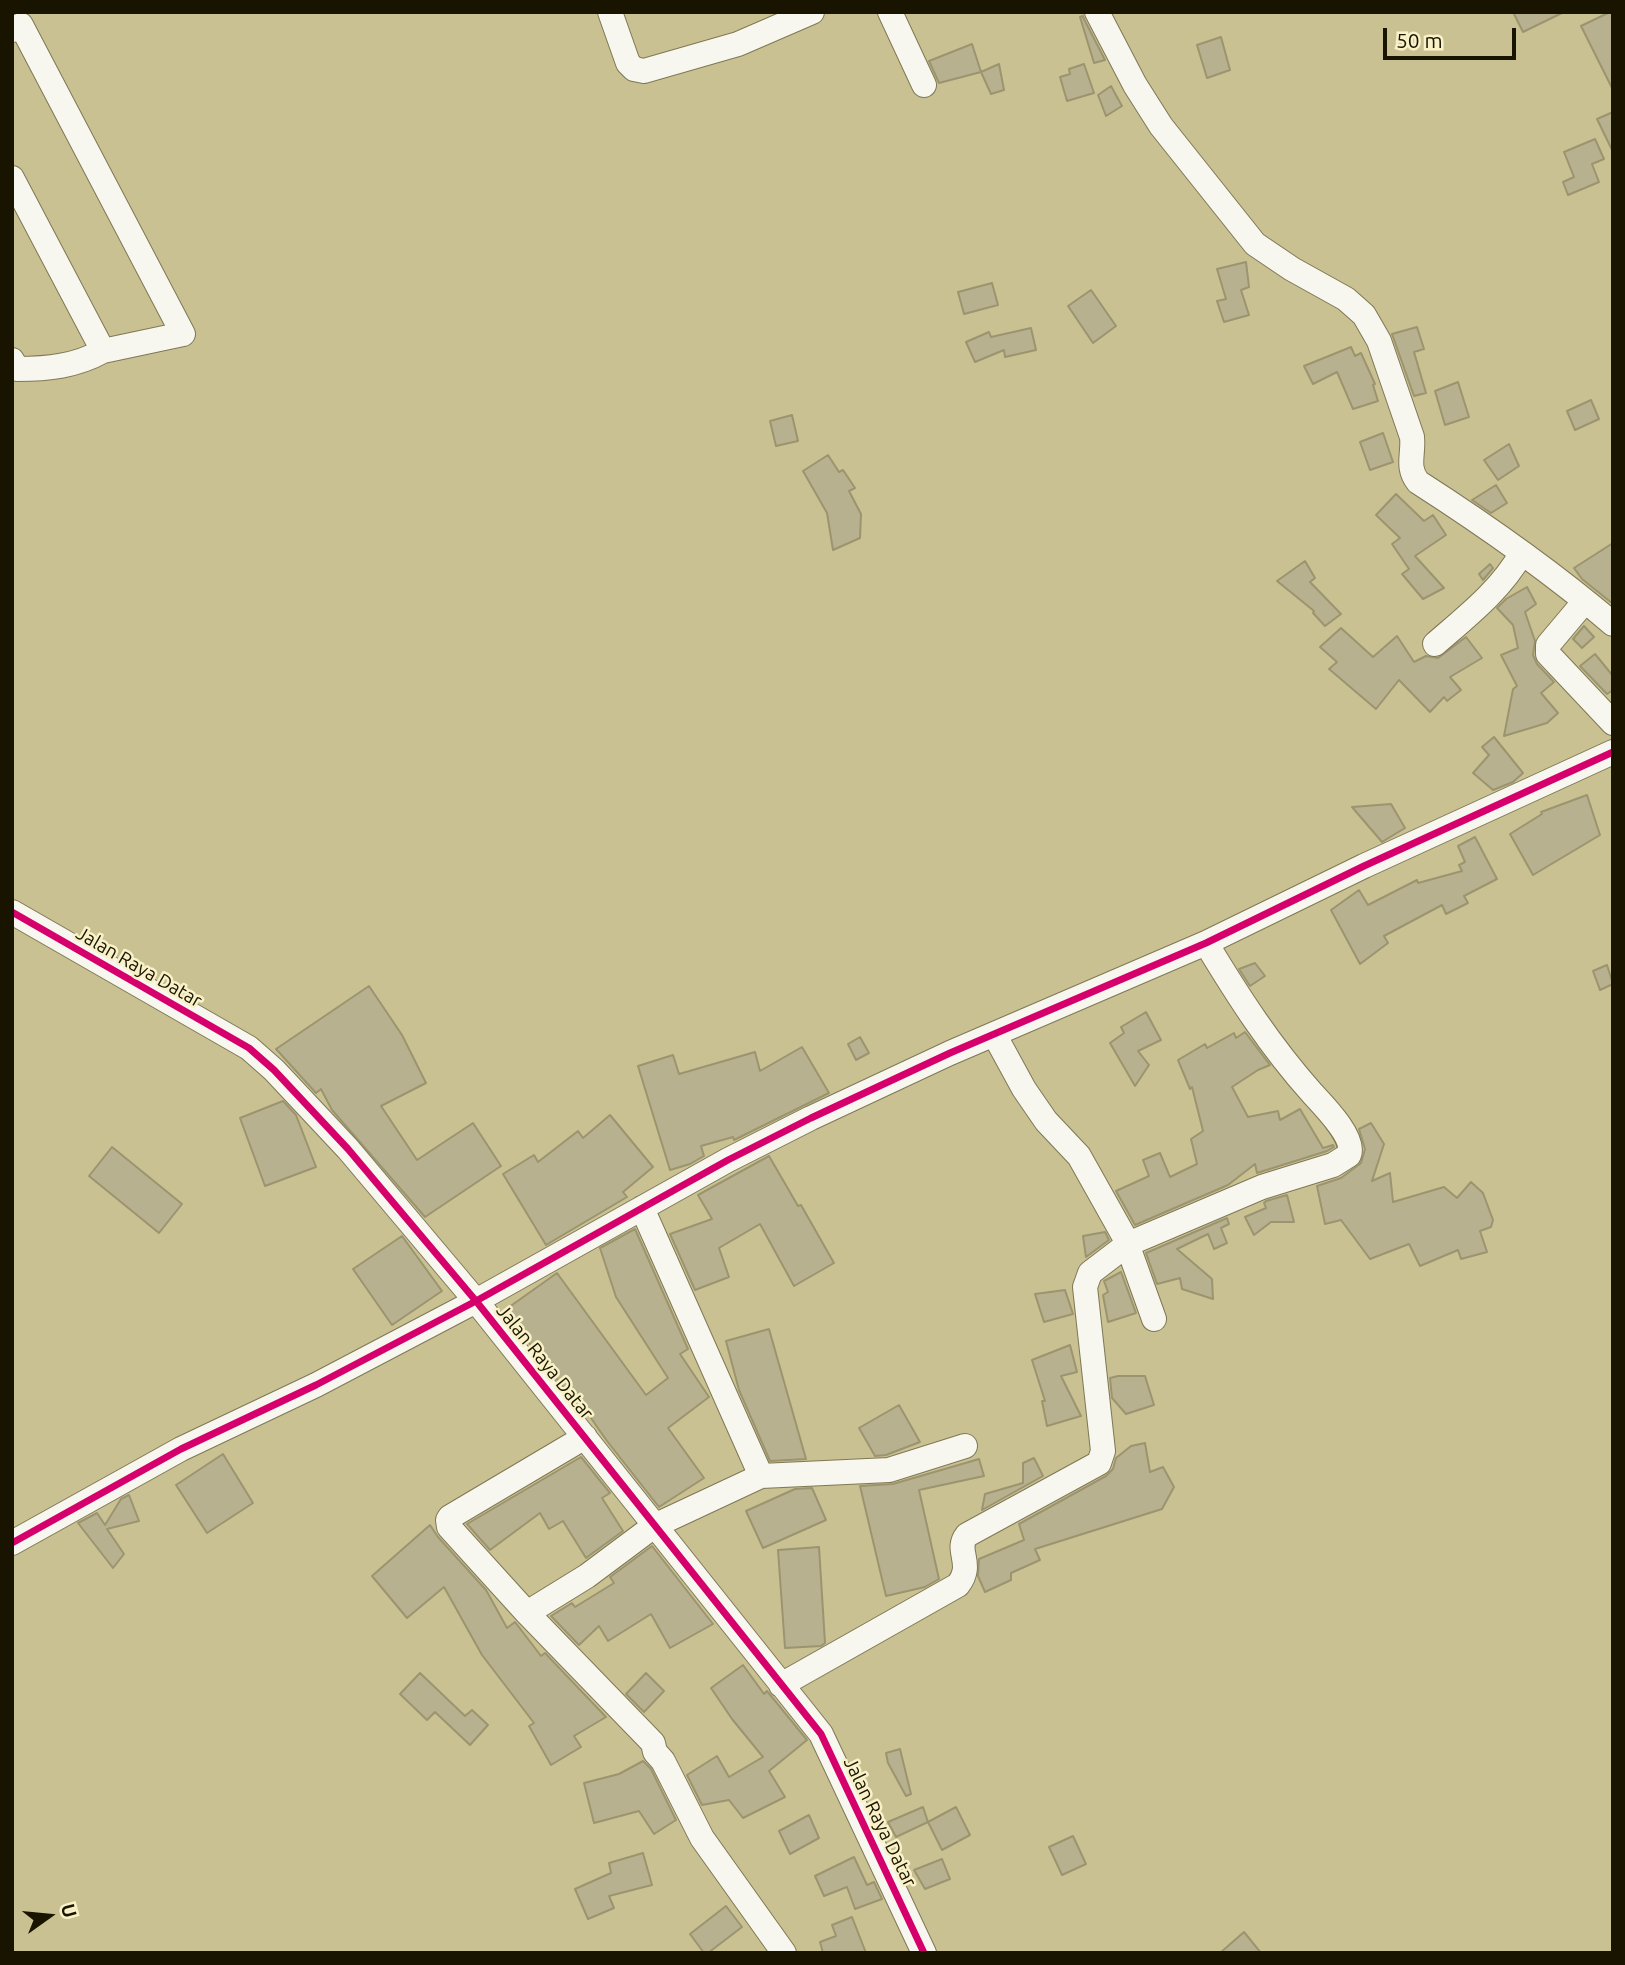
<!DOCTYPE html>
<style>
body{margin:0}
#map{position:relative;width:1625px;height:1965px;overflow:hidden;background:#cac192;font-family:Ubuntu,sans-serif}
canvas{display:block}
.frame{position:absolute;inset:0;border:14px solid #191400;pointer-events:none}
.north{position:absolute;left:14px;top:1881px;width:70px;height:70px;-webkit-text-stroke:5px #f9f1c7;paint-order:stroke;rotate:75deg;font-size:19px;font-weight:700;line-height:28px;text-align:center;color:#191400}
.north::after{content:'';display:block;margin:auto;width:24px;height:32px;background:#191400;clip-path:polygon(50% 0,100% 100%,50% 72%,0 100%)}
.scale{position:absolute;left:1383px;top:28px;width:133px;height:32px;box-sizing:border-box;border:4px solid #191400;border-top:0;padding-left:9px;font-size:21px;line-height:24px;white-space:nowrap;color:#191400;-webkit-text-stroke:5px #f9f1c7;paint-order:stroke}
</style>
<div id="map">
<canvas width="1625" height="1965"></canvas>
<div class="frame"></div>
<div class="north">U</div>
<div class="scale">50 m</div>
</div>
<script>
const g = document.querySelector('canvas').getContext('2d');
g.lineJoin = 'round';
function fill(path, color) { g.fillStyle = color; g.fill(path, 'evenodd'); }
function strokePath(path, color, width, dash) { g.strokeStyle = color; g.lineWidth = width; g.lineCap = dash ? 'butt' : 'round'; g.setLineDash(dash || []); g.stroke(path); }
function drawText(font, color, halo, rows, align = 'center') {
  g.font = font + ' Ubuntu,sans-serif'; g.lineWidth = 5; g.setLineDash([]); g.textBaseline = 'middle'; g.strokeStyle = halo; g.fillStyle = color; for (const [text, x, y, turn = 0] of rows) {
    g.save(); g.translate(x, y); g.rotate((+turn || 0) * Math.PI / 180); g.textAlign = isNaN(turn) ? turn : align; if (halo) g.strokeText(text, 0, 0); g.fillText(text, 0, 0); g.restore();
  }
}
const building = new Path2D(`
 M 1513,12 L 1564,12 L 1523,32 Z
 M 1610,12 L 1613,12 L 1613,90 L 1581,26 Z
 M 1083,16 L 1084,19 L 1105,60 L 1094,63 L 1080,17 Z
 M 1221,37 L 1230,70 L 1207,78 L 1197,45 Z
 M 972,44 L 981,72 L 939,83 L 929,61 Z
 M 999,64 L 1004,90 L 991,94 L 981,72 Z
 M 1084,64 L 1094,93 L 1067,101 L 1060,77 L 1070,74 L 1069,69 Z
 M 1111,86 L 1122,106 L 1106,116 L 1098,95 Z
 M 1613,112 L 1613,152 L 1597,119 Z
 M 1595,139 L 1604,159 L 1592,164 L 1599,182 L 1568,195 L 1563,182 L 1574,177 L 1564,152 Z
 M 1246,262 L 1249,287 L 1241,290 L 1249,315 L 1224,322 L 1217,301 L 1226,299 L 1217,269 Z
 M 992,283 L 998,305 L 964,314 L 958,292 Z
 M 1091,290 L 1116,326 L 1093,343 L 1068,306 Z
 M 1417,327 L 1424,349 L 1414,352 L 1426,393 L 1414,396 L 1392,334 Z
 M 1031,328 L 1036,350 L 1005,357 L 1004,350 L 975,362 L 966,342 L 989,332 L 991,337 Z
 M 1351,347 L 1355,356 L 1361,353 L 1375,384 L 1373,385 L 1378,401 L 1353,409 L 1337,372 L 1313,384 L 1304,366 Z
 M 1458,382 L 1469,417 L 1445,425 L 1435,391 Z
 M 1591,400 L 1599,419 L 1575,430 L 1567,411 Z
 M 792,415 L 798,441 L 776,446 L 770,421 Z
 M 1383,433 L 1393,462 L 1370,470 L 1360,442 Z
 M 1509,444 L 1519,466 L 1498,480 L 1484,460 Z
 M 828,455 L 839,472 L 843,470 L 855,488 L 849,491 L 861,514 L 860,538 L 833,550 L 827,513 L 803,471 Z
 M 1496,485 L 1507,503 L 1491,513 L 1472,500 Z
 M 1396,494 L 1424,521 L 1433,515 L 1446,535 L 1415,556 L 1444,588 L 1423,599 L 1402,574 L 1409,569 L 1392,544 L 1400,538 L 1376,515 Z
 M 1613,543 L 1613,604 L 1582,579 L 1574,568 Z
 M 1305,561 L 1315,578 L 1310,582 L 1341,614 L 1325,626 L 1313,613 L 1314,611 L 1277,581 Z
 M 1490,564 L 1493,568 L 1483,580 L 1479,574 Z
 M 1527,587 L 1536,604 L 1525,612 L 1535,641 L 1533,655 L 1537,664 L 1554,682 L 1541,693 L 1558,713 L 1547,723 L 1504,736 L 1513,689 L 1517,686 L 1501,655 L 1518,648 L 1513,625 L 1497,608 L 1506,599 Z
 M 1584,626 L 1594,637 L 1582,648 L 1573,639 Z
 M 1341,628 L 1373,657 L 1397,636 L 1414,662 L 1426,656 L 1438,658 L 1466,637 L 1482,658 L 1450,677 L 1461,690 L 1447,701 L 1444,697 L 1430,712 L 1399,680 L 1376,709 L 1329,669 L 1337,662 L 1320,647 Z
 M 1595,654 L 1613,676 L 1613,690 L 1607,694 L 1580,666 Z
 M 1494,737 L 1523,773 L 1513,782 L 1493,790 L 1473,773 L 1489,755 L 1482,747 Z
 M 1587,795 L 1600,835 L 1533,875 L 1510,834 L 1542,814 L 1541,812 Z
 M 1391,804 L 1405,828 L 1382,842 L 1352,807 Z
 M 1475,837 L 1497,879 L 1464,896 L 1468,903 L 1446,914 L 1442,905 L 1384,936 L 1388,943 L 1360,964 L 1331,910 L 1359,890 L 1368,905 L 1417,880 L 1418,883 L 1462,871 L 1459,865 L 1465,862 L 1458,846 Z
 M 1255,963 L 1265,976 L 1250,986 L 1239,969 Z
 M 1607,965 L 1613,984 L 1600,990 L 1593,971 Z
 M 369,986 L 402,1035 L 426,1083 L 381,1106 L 417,1160 L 473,1123 L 501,1166 L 425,1217 L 332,1110 L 321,1089 L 316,1093 L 276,1049 Z
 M 1146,1012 L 1161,1040 L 1138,1051 L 1149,1065 L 1135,1086 L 1110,1043 L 1124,1033 L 1121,1027 Z
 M 1245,1032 L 1270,1065 L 1258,1070 L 1232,1087 L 1248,1117 L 1278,1111 L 1280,1120 L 1300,1109 L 1323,1148 L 1333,1145 L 1334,1147 L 1327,1151 L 1257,1173 L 1255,1164 L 1228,1185 L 1135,1225 L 1116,1191 L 1149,1176 L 1143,1160 L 1160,1153 L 1170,1177 L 1197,1164 L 1191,1139 L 1203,1131 L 1192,1087 L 1190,1089 L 1178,1060 L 1205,1044 L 1207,1048 L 1234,1033 L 1236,1038 Z
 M 860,1037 L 869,1053 L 856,1060 L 848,1044 Z
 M 802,1047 L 829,1093 L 734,1140 L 733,1137 L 701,1146 L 704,1156 L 690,1164 L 670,1170 L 638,1066 L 673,1055 L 679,1074 L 755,1052 L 760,1071 Z
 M 283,1101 L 296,1115 L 316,1167 L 265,1186 L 240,1118 Z
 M 610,1115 L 653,1167 L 623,1192 L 627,1197 L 546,1245 L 503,1174 L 534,1155 L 538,1162 L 578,1131 L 583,1138 Z
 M 1371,1123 L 1384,1144 L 1372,1181 L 1390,1173 L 1393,1202 L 1444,1187 L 1457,1198 L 1471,1182 L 1483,1193 L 1493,1220 L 1491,1227 L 1480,1231 L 1487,1252 L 1461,1259 L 1458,1250 L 1420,1266 L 1409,1244 L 1370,1259 L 1341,1220 L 1325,1224 L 1317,1186 L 1341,1178 L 1361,1163 L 1365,1149 L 1359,1129 Z
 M 112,1147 L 182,1204 L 159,1233 L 89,1176 Z
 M 769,1156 L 798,1206 L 801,1205 L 834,1263 L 794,1286 L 760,1224 L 719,1248 L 729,1277 L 695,1290 L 670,1234 L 712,1219 L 698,1195 Z
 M 1287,1195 L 1294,1222 L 1271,1222 L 1254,1235 L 1245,1217 L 1266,1208 L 1264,1203 L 1266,1201 Z
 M 1227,1218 L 1229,1224 L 1221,1228 L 1227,1243 L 1214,1249 L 1208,1234 L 1177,1249 L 1212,1279 L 1213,1299 L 1182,1289 L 1180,1278 L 1157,1284 L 1146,1253 Z
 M 635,1229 L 688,1349 L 680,1354 L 709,1397 L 668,1428 L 704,1478 L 659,1507 L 607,1441 L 579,1401 L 576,1403 L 541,1359 L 505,1310 L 557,1273 L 646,1395 L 668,1378 L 616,1297 L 600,1248 Z
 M 1105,1232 L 1109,1240 L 1086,1257 L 1083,1236 Z
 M 402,1236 L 442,1291 L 392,1325 L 353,1269 Z
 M 1121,1272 L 1136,1313 L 1108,1322 L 1103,1295 L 1108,1292 L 1104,1281 Z
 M 1065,1290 L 1073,1314 L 1044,1322 L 1035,1294 Z
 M 769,1329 L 806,1459 L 770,1461 L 739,1390 L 726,1341 Z
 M 1070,1345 L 1077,1372 L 1061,1376 L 1081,1416 L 1047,1426 L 1042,1401 L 1045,1401 L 1032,1360 Z
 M 1118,1376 L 1145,1376 L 1154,1405 L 1126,1414 L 1112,1398 L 1110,1378 Z
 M 899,1405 L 920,1442 L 886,1455 L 875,1456 L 859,1428 Z
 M 1145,1443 L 1150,1472 L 1163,1467 L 1174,1487 L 1162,1509 L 1035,1549 L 1040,1560 L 1011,1573 L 1011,1580 L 985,1592 L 978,1576 L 979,1559 L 1024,1540 L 1019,1524 L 1106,1476 L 1113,1469 L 1116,1458 L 1131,1446 Z
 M 223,1454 L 253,1503 L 207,1533 L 176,1485 Z
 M 581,1457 L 610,1493 L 602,1498 L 623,1531 L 586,1558 L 563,1521 L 549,1529 L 540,1513 L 490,1550 L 467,1524 Z
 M 1034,1458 L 1043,1476 L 982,1510 L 985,1494 L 1023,1483 L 1023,1463 Z
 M 979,1459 L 984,1476 L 919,1490 L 939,1579 L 925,1587 L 886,1596 L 860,1486 L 893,1484 Z
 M 812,1488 L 826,1520 L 763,1548 L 746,1511 L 795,1489 Z
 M 129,1495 L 139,1521 L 107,1529 L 124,1554 L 113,1568 L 78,1523 L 97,1513 L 105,1525 L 121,1499 Z
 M 430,1525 L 438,1537 L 486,1590 L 507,1628 L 515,1622 L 541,1656 L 545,1653 L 606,1717 L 574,1736 L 581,1747 L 551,1765 L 529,1726 L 534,1723 L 482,1655 L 444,1587 L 407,1618 L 372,1576 Z
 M 652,1546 L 713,1624 L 670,1648 L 651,1614 L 608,1641 L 599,1626 L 579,1645 L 551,1616 L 572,1603 L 575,1607 L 614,1583 L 610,1577 Z
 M 819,1547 L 825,1643 L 821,1646 L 785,1648 L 778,1550 Z
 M 743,1665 L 764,1694 L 767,1691 L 807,1740 L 769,1771 L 785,1797 L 743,1818 L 729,1800 L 702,1805 L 687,1775 L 717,1756 L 729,1777 L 763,1757 L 732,1719 L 711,1688 Z
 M 420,1673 L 465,1716 L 472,1710 L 488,1725 L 470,1745 L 435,1712 L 427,1720 L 400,1694 Z
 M 646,1673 L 664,1691 L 644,1712 L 626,1694 Z
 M 900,1749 L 911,1794 L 906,1796 L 888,1763 L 886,1753 Z
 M 643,1761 L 651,1769 L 676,1820 L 654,1834 L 639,1811 L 594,1823 L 584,1783 L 619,1774 Z
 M 923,1807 L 928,1822 L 896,1837 L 888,1822 Z
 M 956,1807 L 970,1835 L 942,1850 L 928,1822 Z
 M 809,1815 L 819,1838 L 790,1854 L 779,1831 Z
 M 1073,1836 L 1086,1864 L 1062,1875 L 1049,1847 Z
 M 643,1853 L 652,1885 L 609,1896 L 614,1908 L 588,1919 L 575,1889 L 611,1873 L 609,1863 Z
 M 854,1857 L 867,1885 L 874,1882 L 882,1899 L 855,1909 L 847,1887 L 824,1896 L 815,1876 Z
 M 942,1859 L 950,1879 L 925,1889 L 914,1870 Z
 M 726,1906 L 742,1927 L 708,1953 L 704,1953 L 690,1934 Z
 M 852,1917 L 866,1953 L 823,1953 L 820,1942 L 836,1936 L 832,1925 Z
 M 1244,1932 L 1261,1953 L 1220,1953 Z`);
fill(building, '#b8b190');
strokePath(building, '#9c946e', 2);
const minor = new Path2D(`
 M 610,12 L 628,63 L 634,69 L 644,71 L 738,44 L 812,12
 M 890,12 L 924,85
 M 1097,12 L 1135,85 L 1161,126 L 1255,244 L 1292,269 L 1346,299 L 1364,315 L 1379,341 L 1412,437 C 1414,454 1406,467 1418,482 C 1485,525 1552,572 1613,624
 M 12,30 L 21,25 L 183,334 L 103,351
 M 12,178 L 103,351 C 76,366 48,369 17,369 L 12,360
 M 1585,601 L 1548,645 L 1548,654 L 1613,723
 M 1435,644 C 1466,617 1501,590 1521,554
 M 12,912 L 249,1048 L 274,1070 L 348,1149 L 476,1301 L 821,1734 L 924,1953
 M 994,1034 L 1024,1089 L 1046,1121 L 1079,1156 L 1125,1238 L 1154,1319
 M 642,1208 L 761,1476
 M 585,1437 L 450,1517 L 448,1520 L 449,1527 L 527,1613 L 653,1743 L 655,1752 L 663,1761 L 702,1838 L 784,1953
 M 12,1543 L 181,1449 L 316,1385 L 476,1301 L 728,1160 L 811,1118 L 950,1053 L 1206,943 L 1364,866 L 1613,752
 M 527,1613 L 587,1576 L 654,1526 L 761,1476 L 889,1470 L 965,1446
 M 781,1685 L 958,1585 C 975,1563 954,1551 967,1535 L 1099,1463 L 1103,1451 L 1085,1287 L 1090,1273 L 1128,1244 L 1262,1187 L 1333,1165 L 1349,1155 C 1356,1138 1323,1105 1312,1093 C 1270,1046 1238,996 1206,943`);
strokePath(minor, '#7e7854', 26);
strokePath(minor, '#f7f6ef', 24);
strokePath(new Path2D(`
 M 12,912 L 249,1048 L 274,1070 L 348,1149 L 476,1301 L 821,1734 L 924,1953
 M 12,1543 L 181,1449 L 316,1385 L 476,1301 L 728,1160 L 811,1118 L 950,1053 L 1206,943 L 1364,866 L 1613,752`), '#d6006c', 7);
drawText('19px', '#191400', '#f9f1c7', [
 ["Jalan Raya Datar",139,967,30],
 ["Jalan Raya Datar",545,1362,51],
 ["Jalan Raya Datar",880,1822,64]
]);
</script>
